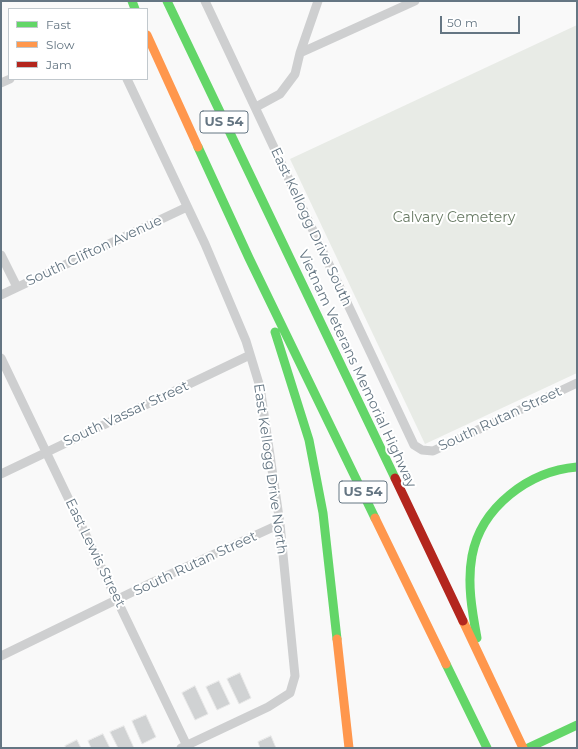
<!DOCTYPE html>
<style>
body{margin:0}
#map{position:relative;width:578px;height:749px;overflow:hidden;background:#f9f9f9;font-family:Montserrat,sans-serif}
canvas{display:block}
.frame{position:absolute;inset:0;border:2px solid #657683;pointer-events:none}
.legend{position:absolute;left:8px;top:8px;width:140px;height:72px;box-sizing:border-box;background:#fff;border:1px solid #c1c8cd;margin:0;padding:5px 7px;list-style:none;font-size:12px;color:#657683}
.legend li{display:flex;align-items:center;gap:8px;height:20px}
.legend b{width:20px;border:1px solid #c1c8cd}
.scale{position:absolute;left:440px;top:16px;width:80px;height:18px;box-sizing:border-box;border:2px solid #657683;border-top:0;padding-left:5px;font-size:12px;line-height:14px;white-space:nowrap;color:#657683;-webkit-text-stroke:3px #fff;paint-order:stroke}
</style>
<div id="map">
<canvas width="578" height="749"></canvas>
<div class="frame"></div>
<ul class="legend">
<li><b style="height:5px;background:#63d668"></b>Fast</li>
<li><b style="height:5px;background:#ff974d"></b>Slow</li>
<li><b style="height:5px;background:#b3261e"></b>Jam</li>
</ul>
<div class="scale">50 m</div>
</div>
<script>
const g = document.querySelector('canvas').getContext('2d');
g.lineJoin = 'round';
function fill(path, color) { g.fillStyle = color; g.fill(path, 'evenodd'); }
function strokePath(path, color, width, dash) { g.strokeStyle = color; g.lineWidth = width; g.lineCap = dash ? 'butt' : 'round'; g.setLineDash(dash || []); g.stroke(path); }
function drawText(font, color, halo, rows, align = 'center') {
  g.font = font + ' Montserrat,sans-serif'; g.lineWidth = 4; g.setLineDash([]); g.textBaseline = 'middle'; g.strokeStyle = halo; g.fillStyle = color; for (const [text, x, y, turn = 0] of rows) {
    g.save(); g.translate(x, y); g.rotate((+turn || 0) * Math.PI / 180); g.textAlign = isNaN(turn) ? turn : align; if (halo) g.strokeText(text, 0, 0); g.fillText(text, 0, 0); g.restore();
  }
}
fill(new Path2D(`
 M 577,25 L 577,373 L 425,444 L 290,159 Z`), '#e8ebe6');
const building = new Path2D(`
 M 240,673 L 251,698 L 239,704 L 227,679 Z
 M 219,681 L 230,704 L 217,710 L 206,687 Z
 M 195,686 L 208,714 L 195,720 L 182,693 Z
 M 146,715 L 156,737 L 142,744 L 132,721 Z
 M 124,726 L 134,748 L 118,748 L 110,732 Z
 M 103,734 L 110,748 L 91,748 L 88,741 Z
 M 271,736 L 276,748 L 260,748 L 258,742 Z
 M 77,740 L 81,748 L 66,748 L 65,746 Z`);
fill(building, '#d0d2d3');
strokePath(building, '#e8e8e8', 1);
strokePath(new Path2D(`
 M 205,1 L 414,445 L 422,450 L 433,451 L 577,383
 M 300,53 L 415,1
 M 127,79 L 205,244 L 246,341 L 260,387 L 280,524 L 295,676 L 290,693 L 268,707 L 181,748
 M 1,83 L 10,79
 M 256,107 L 280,94 L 295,74 L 300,53 L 318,1
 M 1,255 L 17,287
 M 1,295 L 187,207
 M 1,358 L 188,748
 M 1,474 L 250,355
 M 1,656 L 153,582 L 280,524`), '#cecfd0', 9);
strokePath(new Path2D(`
 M 132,1 L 135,9
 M 167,1 L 395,478
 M 198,147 L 249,258 L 375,518
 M 275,332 L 309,440 L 323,513 L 337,639
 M 477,638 C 472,611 467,583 472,556 C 481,507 529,471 577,467
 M 446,664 L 487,748
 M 528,748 L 577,725`), '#63d668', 9);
strokePath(new Path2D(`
 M 147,35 L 198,147
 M 375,518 L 446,664
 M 463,621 L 523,748
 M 337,639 L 349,748`), '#ff974d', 9);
strokePath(new Path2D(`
 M 395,478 L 463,621`), '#b3261e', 9);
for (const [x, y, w] of [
 [224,122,48],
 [363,492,48]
]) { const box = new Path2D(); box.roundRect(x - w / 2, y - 11, w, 22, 3); g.fillStyle = '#fff'; g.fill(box); strokePath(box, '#657683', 1); }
drawText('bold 13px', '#657683', null, [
 ["US 54",224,122],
 ["US 54",363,492]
]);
drawText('14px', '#687a64', '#fff', [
 ["Calvary Cemetery",454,218]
]);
drawText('14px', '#657683', '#fff', [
 ["East Kellogg Drive South",311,227,65],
 ["South Clifton Avenue",94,251,-25],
 ["Vietnam Veterans Memorial Highway",357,369,65],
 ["South Vassar Street",126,414,-25],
 ["South Rutan Street",500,419,-25],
 ["East Kellogg Drive North",270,469,82],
 ["East Lewis Street",95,553,64],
 ["South Rutan Street",195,564,-25]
]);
</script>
